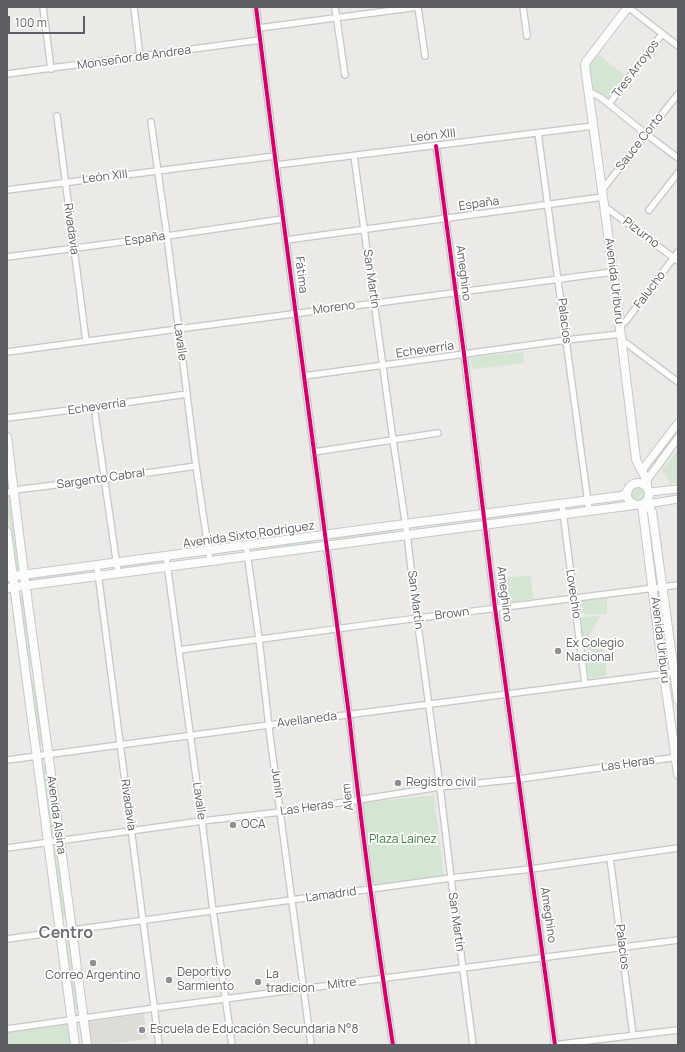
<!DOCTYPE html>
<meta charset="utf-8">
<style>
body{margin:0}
#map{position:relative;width:685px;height:1052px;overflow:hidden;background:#ebeae6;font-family:Manrope,sans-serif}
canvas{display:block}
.frame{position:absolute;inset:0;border:8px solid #5c5e62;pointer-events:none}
.scale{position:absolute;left:8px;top:16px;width:77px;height:18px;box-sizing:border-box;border:2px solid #5c5e62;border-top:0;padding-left:5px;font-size:12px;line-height:14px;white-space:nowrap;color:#5c5e62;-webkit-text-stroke:3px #fff;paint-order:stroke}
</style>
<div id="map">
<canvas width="685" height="1052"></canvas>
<div class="frame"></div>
<div class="scale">100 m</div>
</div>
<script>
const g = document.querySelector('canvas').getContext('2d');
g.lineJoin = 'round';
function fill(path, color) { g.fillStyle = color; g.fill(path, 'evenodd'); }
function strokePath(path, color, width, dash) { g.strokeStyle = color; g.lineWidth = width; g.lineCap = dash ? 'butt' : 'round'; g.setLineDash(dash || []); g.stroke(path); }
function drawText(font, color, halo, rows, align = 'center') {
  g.font = font + ' Manrope,sans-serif'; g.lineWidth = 3.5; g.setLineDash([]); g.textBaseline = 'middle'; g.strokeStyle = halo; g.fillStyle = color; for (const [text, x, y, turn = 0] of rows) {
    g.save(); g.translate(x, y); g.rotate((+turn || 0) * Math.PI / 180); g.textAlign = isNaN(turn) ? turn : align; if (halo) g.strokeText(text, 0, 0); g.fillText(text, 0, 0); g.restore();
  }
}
fill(new Path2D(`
 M 144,1014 L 147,1039 L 104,1045 L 91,1045 L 87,1022 Z`), '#dedcd6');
fill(new Path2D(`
 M 596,53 L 625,75 L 607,100 L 594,90 L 589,73 L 588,64 Z
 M 523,352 L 524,363 L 472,369 L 470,357 Z
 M 678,429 L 678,432 L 653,465 L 653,469 L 647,475 L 644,469 Z
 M 678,450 L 678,483 L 670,484 L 662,470 Z
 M630 494a9 9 0 1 1 18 0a9 9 0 1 1-18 0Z
 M 10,500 L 20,569 L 16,569 L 7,507 L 7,501 Z
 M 555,507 L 556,513 L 545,515 L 547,511 L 534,513 L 530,517 L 492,522 L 492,516 L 500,515 L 497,518 L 513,516 L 517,512 Z
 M 475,518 L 476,524 L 466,525 L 468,521 L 451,523 L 448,528 L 415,532 L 414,526 L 422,525 L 420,529 L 436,527 L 439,522 Z
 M 395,529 L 396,534 L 333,543 L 332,538 Z
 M 316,539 L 317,545 L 255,553 L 254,548 Z
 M 156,560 L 157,566 L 123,570 L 122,565 Z
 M 87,569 L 87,575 L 29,582 L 29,577 Z
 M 530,575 L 534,599 L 502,604 L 499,602 L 498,600 L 496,579 Z
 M 24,596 L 33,665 L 29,665 L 20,597 Z
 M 607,598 L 607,614 L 585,614 L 579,611 L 579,606 L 583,601 Z
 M 600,616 L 586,641 L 584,642 L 582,642 L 580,617 Z
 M 603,646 L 607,676 L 589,678 L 585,648 Z
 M 35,681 L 43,744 L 39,745 L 31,682 Z
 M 46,765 L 55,834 L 51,835 L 42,766 Z
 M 434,795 L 444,876 L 373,885 L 363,803 Z
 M 53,849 L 57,849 L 66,917 L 62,918 Z
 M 65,940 L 69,940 L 78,1009 L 75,1009 Z
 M 68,1024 L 71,1045 L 7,1045 L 7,1033 Z`), '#d4e6d3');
const minor = new Path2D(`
 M 43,7 L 51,69
 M 134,7 L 140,57
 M 256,7 L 276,165 L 349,715 C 361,825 376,935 393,1045
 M 335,7 L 345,75
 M 418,7 L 425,56
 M 523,7 L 527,36
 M 628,7 L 678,46
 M 259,28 L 418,7
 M 7,74 L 260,40
 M 588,91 L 600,97 L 646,134 L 678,158
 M 609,104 L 662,34
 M 57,116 L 86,341
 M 151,122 L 167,236 L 196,466 L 210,561
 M 538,133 L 589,510
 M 436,146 L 464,354 L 495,608 L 555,1045
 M 354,156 L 393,440 L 407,534 L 417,618 L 440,787 L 451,878 L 473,1045
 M 276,165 L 593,126
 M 7,190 L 275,156
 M 602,190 L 678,94
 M 604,206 L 678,261
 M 649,210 L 678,173
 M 286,240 L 603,197
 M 7,257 L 167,236 L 283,219
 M 620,326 L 626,321 L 678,252
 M 622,340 L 678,382
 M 7,352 L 178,329 L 613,272
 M 304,376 L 566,340 L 621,334
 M 94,407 L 118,573
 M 7,418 L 94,407 L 187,394
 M 314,452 L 438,433
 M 7,493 L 14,490 L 105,479 L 196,466
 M 562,504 L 585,684
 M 246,545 L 259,639 L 270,736 L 311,1045
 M 166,556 L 202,821 L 213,911 L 232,1045
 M 97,565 L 159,1045
 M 179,650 C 345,627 512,606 678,585
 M 7,760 L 269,725 L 677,672
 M 7,848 L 202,821 L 281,812 L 440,787 L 519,779 L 678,757
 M 610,858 L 633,1035
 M 7,939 L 451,878 L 531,869 L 678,848
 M 7,1029 C 56,1022 106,1015 155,1008 C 330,986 504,963 678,940
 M 553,1045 L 678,1030`);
const tertiary = new Path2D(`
 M 642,470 L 678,423
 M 647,480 L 678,438
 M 650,492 L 678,489
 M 648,501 L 654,503 L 678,499`);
const secondary = new Path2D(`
 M 628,7 L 586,62 L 585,66 L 612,263 L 636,459 C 639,470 648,475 647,487
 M 7,437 L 24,574 L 72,930 L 87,1045
 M627 494a11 11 0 1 1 22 0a11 11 0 1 1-22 0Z
 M 647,502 L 652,512 L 678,700
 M 642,505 L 659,640 L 678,774
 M 7,532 L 75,1045
 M 7,577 L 405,524 L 621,496 L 624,495 L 628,490
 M 7,588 L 634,505`);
strokePath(minor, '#c7c6c6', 8);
strokePath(tertiary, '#c7c6c6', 9);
strokePath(secondary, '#c7c7c8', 10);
strokePath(minor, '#fcfcfb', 5.5);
strokePath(tertiary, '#fcfcfb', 7);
strokePath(secondary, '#fcfcfb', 8);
strokePath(new Path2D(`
 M 256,7 L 276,165 L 349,715 C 361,825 376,935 393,1045
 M 436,146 L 464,354 L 495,608 L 555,1045`), '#d6006c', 4);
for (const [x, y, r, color] of [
 [558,651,4,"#8e8f90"],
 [398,783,4,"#8e8f90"],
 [233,825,4,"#8e8f90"],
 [93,963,4,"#8e8f90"],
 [169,980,4,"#8e8f90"],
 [258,982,4,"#8e8f90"],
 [142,1030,4,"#8e8f90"]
]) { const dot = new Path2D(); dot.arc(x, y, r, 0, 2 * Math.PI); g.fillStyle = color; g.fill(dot); strokePath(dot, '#fff', 1.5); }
drawText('12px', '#5c5e62', '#fff', [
 ["Monseñor de Andrea",134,58,-8],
 ["Tres Arroyos",636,69,-53],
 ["León XIII",433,136,-7],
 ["Sauce Corto",640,142,-52],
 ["León XIII",105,177,-7],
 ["España",479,204,-8],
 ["Rivadavia",71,229,82],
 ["Pizurno",641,233,37],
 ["España",145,239,-8],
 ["Ameghino",463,273,83],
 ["Fátima",301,275,83],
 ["San Martín",371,279,82],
 ["Avenida Uriburu",614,281,83],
 ["Falucho",650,290,-53],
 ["Moreno",334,308,-7],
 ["Palacios",564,321,83],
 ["Lavalle",180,342,82],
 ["Echeverría",425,350,-8],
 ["Echeverría",97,407,-8],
 ["Sargento Cabral",101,479,-8],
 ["Avenida Sixto Rodríguez",249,535,-8],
 ["Ameghino",504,594,83],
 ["Lovechio",573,594,82],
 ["San Martín",415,600,83],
 ["Brown",452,614,-7],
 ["Avenida Uriburu",660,640,83],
 ["Avellaneda",307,720,-7],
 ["Las Heras",628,764,-8],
 ["Junín",277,783,82],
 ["Alem",348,797,-97],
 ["Lavalle",199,801,82],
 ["Rivadavia",128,805,82],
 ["Las Heras",307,808,-8],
 ["Avenida Alsina",56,815,82],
 ["Lamadrid",331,895,-8],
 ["Ameghino",548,915,82],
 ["San Martín",456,922,82],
 ["Palacios",622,947,83],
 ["Mitre",342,984,-7]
]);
drawText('12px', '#5c5e62', '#fff', [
 ["Ex Colegio",566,644],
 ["Nacional",566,658],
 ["Registro civil",406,783],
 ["OCA",241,825],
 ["Deportivo",177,973],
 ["Sarmiento",177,987],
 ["La",266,975],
 ["tradicion",266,989],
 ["Correo Argentino",93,976,"center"],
 ["Escuela de Educación Secundaria N°8",150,1030]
], 'left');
drawText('12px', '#3e7f42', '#fff', [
 ["Plaza Lainez",403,840]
]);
drawText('bold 16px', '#6d7074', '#fff', [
 ["Centro",66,934]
]);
</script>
